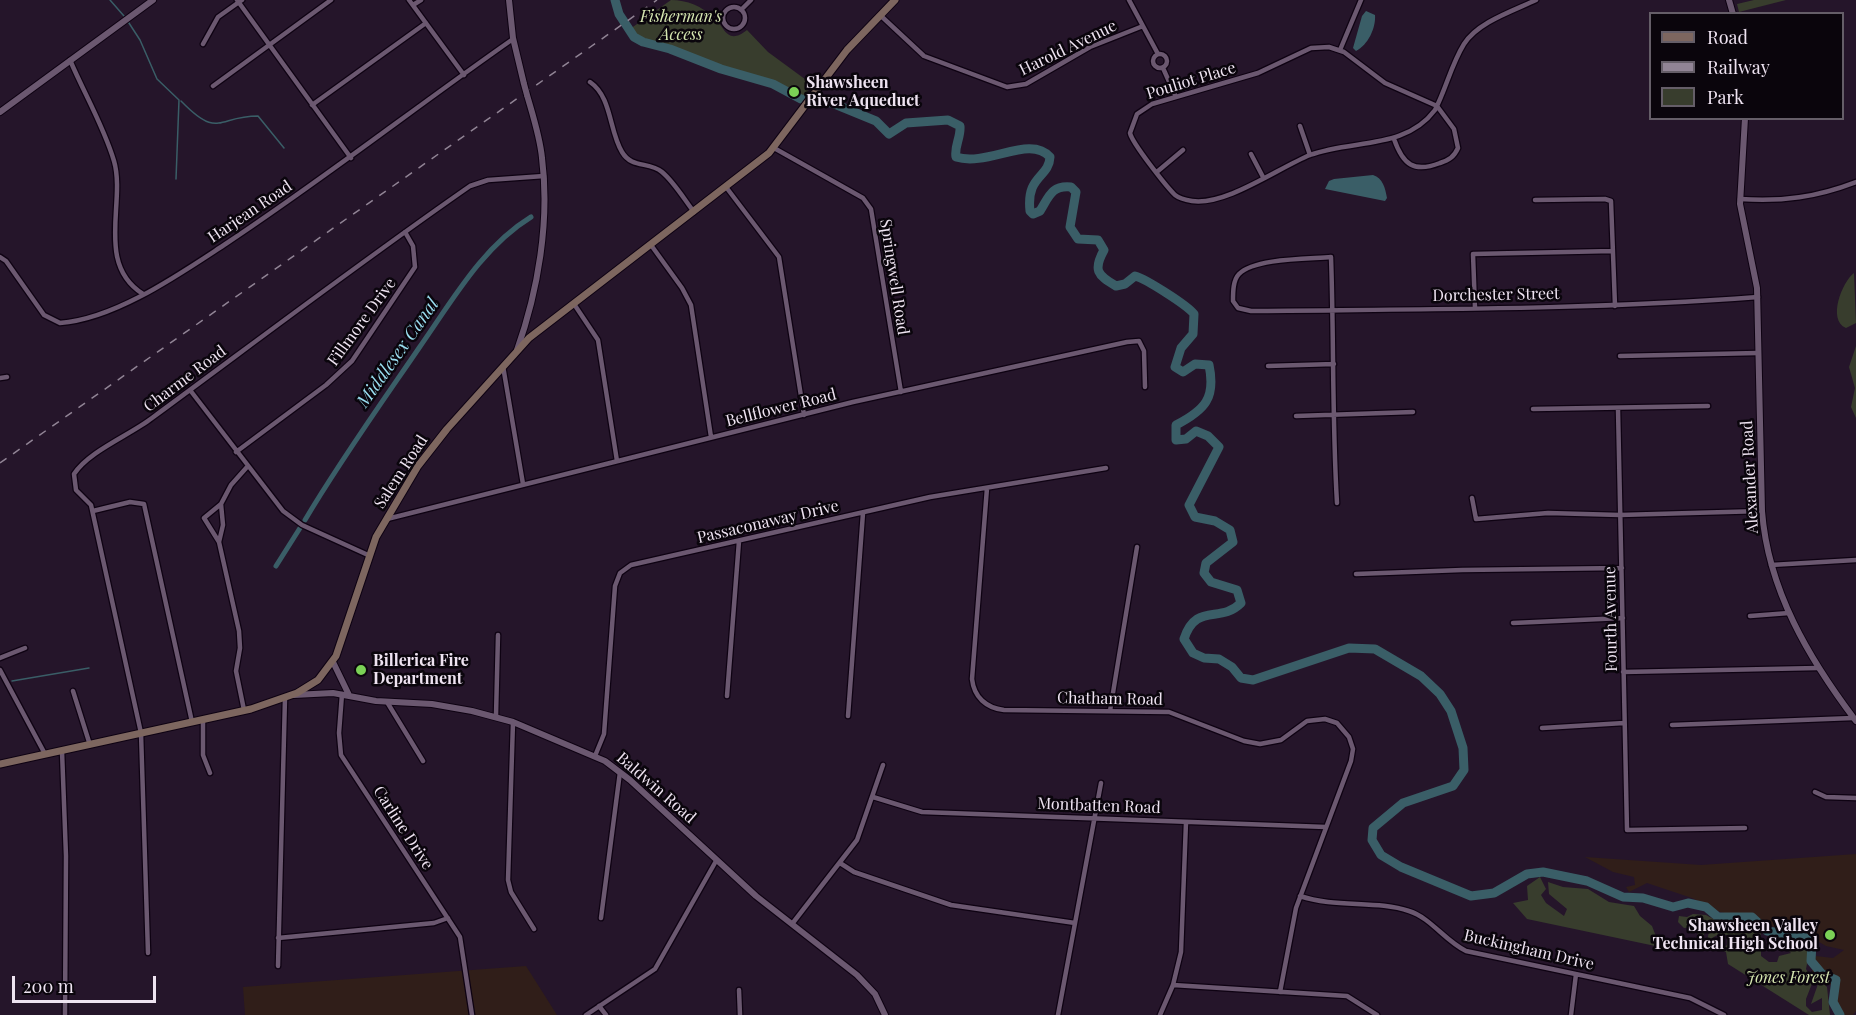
<!DOCTYPE html>
<style>
body{margin:0}
#map{position:relative;width:1856px;height:1015px;overflow:hidden;background:#25152a;font-family:"Playfair Display",serif}
canvas{display:block}
.legend{position:absolute;left:1649px;top:12px;width:195px;height:108px;box-sizing:border-box;background:#0a050c;border:2px solid #655e68;margin:0;padding:8px 10px;list-style:none;font-size:18px;color:#eee3f1}
.legend li{display:flex;align-items:center;gap:12px;height:30px}
.legend b{width:30px;border:2px solid #655e68}
.scale{position:absolute;left:12px;top:976px;width:144px;height:27px;box-sizing:border-box;border:3px solid #eee3f1;border-top:0;padding-left:8px;font-size:18px;line-height:21px;white-space:nowrap;color:#eee3f1;-webkit-text-stroke:4px #0a050c;paint-order:stroke}
</style>
<div id="map">
<canvas width="1856" height="1015"></canvas>
<ul class="legend">
<li><b style="height:8px;background:#7d665f"></b>Road</li>
<li><b style="height:8px;background:#918495"></b>Railway</li>
<li><b style="height:16px;background:#383d2d"></b>Park</li>
</ul>
<div class="scale">200 m</div>
</div>
<script>
const g = document.querySelector('canvas').getContext('2d');
g.lineJoin = 'round';
function fill(path, color) { g.fillStyle = color; g.fill(path, 'evenodd'); }
function strokePath(path, color, width, dash) { g.strokeStyle = color; g.lineWidth = width; g.lineCap = dash ? 'butt' : 'round'; g.setLineDash(dash || []); g.stroke(path); }
function drawText(font, color, halo, rows, align = 'center') {
  g.font = font + ' "Playfair Display",serif'; g.lineWidth = 5; g.setLineDash([]); g.textBaseline = 'middle'; g.strokeStyle = halo; g.fillStyle = color; for (const [text, x, y, turn = 0] of rows) {
    g.save(); g.translate(x, y); g.rotate((+turn || 0) * Math.PI / 180); g.textAlign = isNaN(turn) ? turn : align; if (halo) g.strokeText(text, 0, 0); g.fillText(text, 0, 0); g.restore();
  }
}
fill(new Path2D(`
 M 1856,854 L 1856,1011 L 1853,1015 L 1837,1015 L 1831,985 L 1815,976 L 1812,971 L 1812,963 L 1816,956 L 1833,958 L 1844,950 L 1826,946 L 1807,935 L 1776,938 L 1773,934 L 1777,929 L 1770,925 L 1720,912 L 1692,898 L 1647,883 L 1629,892 L 1626,887 L 1635,885 L 1634,877 L 1613,872 L 1585,857 L 1701,865 Z
 M 526,966 L 557,1015 L 245,1015 L 243,987 Z`), '#301e19');
fill(new Path2D(`
 M 671,0 C 687,0 702,6 714,18 C 725,27 727,46 747,30 L 768,52 L 813,85 L 801,99 L 773,84 L 721,69 L 670,49 L 643,42 L 634,37 L 630,29 Z
 M 1754,0 L 1786,0 L 1739,12 L 1737,4 Z
 M 1854,273 L 1856,323 L 1846,328 C 1827,320 1842,282 1854,273 Z
 M 1856,346 L 1856,418 L 1851,407 L 1855,388 L 1849,367 Z
 M 1540,877 L 1546,889 L 1541,895 L 1546,903 L 1564,916 L 1567,909 L 1549,894 L 1548,882 L 1563,887 L 1588,889 L 1609,902 L 1634,906 L 1640,916 L 1652,926 L 1660,947 L 1527,919 L 1513,903 L 1528,900 L 1527,886 Z
 M 1693,914 L 1706,915 L 1728,927 L 1746,924 L 1761,928 L 1761,956 L 1769,962 L 1777,962 L 1779,956 L 1791,953 L 1787,949 L 1776,949 L 1777,944 L 1797,942 L 1809,944 L 1810,949 L 1806,969 L 1813,981 L 1806,999 L 1806,1006 L 1812,1012 L 1822,1010 L 1822,998 L 1811,1004 L 1818,984 L 1823,983 L 1827,987 L 1830,1015 L 1809,1015 L 1728,964 L 1726,952 L 1721,950 L 1727,945 L 1727,935 L 1719,934 L 1707,941 L 1709,932 L 1706,929 L 1701,943 L 1695,927 L 1684,928 L 1678,922 L 1679,916 L 1687,917 Z`), '#383d2d');
fill(new Path2D(`
 M 1366,11 L 1375,15 C 1376,28 1368,45 1356,51 L 1353,48 L 1362,16 Z
 M 1373,175 C 1383,178 1385,188 1387,198 L 1385,201 L 1325,189 L 1329,181 L 1334,179 Z`), '#3a5e67');
strokePath(new Path2D(`
 M 110,0 L 124,16
 M 127,20 L 140,40 L 157,79 L 179,100 L 176,179
 M 181,101 C 219,140 217,116 258,116 L 284,148
 M 12,681 L 89,668`), '#3a5e67', 1.5);
strokePath(new Path2D(`
 M 305,520 C 340,461 380,405 419,348 C 452,301 482,247 531,217
 M 276,566 L 300,528`), '#3a5e67', 5);
strokePath(new Path2D(`
 M 615,0 L 619,14 L 634,37 L 643,42 L 670,49 L 721,69 L 773,84 L 801,99 L 832,103 L 876,121 L 889,134 L 906,123 L 948,120 L 960,126 C 961,138 954,146 956,157 C 988,167 1030,134 1050,157 C 1049,178 1026,175 1030,211 L 1033,214 L 1040,211 C 1049,197 1051,185 1071,187 L 1076,192 L 1070,227 L 1078,239 L 1098,240 L 1104,250 C 1093,270 1097,275 1116,286 L 1125,284 L 1135,276 C 1146,279 1187,305 1194,314 L 1193,334 L 1181,348 L 1175,367 L 1183,372 L 1195,364 L 1209,365 C 1216,398 1205,410 1176,425 L 1176,440 L 1186,439 L 1196,431 L 1208,436 L 1219,447 L 1189,505 L 1195,517 L 1215,521 L 1230,530 L 1233,542 L 1206,563 L 1204,573 L 1211,582 L 1237,590 L 1241,603 C 1220,624 1196,602 1184,639 L 1193,653 L 1204,658 L 1219,659 L 1232,667 L 1241,678 L 1253,680 L 1349,648 L 1375,649 L 1421,676 L 1440,694 L 1451,711 L 1463,748 L 1464,770 L 1453,786 L 1403,803 L 1373,828 L 1372,840 L 1381,855 L 1401,867 L 1471,896 L 1494,893 L 1527,874 L 1543,872 L 1587,881 L 1623,897 L 1643,898 L 1673,907 L 1688,903 L 1706,907 L 1718,917 L 1752,917 L 1767,931 L 1803,936 L 1812,943 L 1811,961 L 1822,974 L 1836,980 L 1833,1002 L 1840,1015`), '#3a5e67', 9);
const minor = new Path2D(`
 M 237,0 L 351,158
 M 409,0 L 464,75
 M 1129,0 L 1158,54
 M 413,5 L 421,0
 M723 18a11 11 0 1 1 22 0a11 11 0 1 1-22 0Z
 M 741,10 L 751,0
 M 880,15 L 924,56 L 1007,87 L 1026,84 L 1090,47 L 1143,26
 M 203,44 L 218,17 L 242,0
 M 1340,50 L 1361,0
 M1153 61a7 7 0 1 1 14 0a7 7 0 1 1-14 0Z
 M 70,60 C 84,93 104,127 114,161 C 126,202 95,264 143,294
 M 1163,68 L 1175,95
 M 590,82 C 612,97 609,131 622,152 C 632,169 649,161 662,172 C 674,182 684,199 694,212
 M 213,86 L 331,0
 M 312,105 L 426,23
 M 1300,126 L 1310,155
 M 1394,139 C 1403,165 1414,173 1440,163 C 1449,160 1454,157 1458,148 L 1454,129 L 1437,106 L 1385,83 L 1344,52 L 1329,47 L 1311,48 L 1258,73 L 1152,104 L 1137,114 L 1130,133 C 1132,143 1166,186 1175,195 C 1180,199 1186,200 1192,201 C 1226,206 1278,168 1310,155 C 1353,139 1405,150 1435,110 C 1446,89 1451,65 1464,44 C 1478,22 1513,11 1536,0
 M 774,148 L 863,198 L 871,209 L 901,392
 M 1251,154 L 1263,177
 M 1158,171 L 1183,150
 M 726,187 L 779,257 L 804,415
 M 1740,199 C 1782,202 1817,197 1856,182
 M 1535,200 L 1605,199 L 1611,201 L 1615,306
 M 651,245 L 682,288 L 691,305 L 711,437
 M 0,257 L 6,261 L 44,315 L 60,323 C 116,319 181,273 227,243 C 325,178 417,106 513,39
 M 574,304 L 598,340 L 617,461
 M 1475,308 L 1473,254 L 1613,251
 M 1620,356 L 1758,353
 M 503,366 L 523,484
 M 1268,366 L 1334,364
 M 0,378 L 7,377
 M 190,390 L 283,511 L 302,525 L 368,555
 M 1533,409 L 1708,406
 M 1618,409 L 1627,830 L 1745,828
 M 1296,416 L 1413,412
 M 236,452 L 326,385 L 352,361 L 415,267 L 413,246 L 405,232
 M 987,488 L 972,679 C 974,697 986,708 1004,710 L 1169,712 L 1244,741 L 1260,744 L 1281,740 L 1307,721 L 1325,719 L 1337,723 L 1349,737 L 1353,749 L 1351,761 L 1296,908 L 1280,992
 M 1472,498 L 1476,519 L 1548,513 L 1620,515 L 1762,511
 M 1337,503 C 1332,421 1334,339 1331,257 C 1309,259 1255,258 1239,274 C 1233,280 1233,292 1233,301 L 1238,308 L 1251,311 C 1420,309 1589,310 1758,297
 M 221,504 L 223,525 L 219,542 L 204,518 Z
 M 221,504 L 231,485 L 247,467
 M 93,511 L 130,502 L 144,504 L 192,722
 M 387,519 L 853,402 L 1127,342 L 1139,341 L 1144,351 L 1145,387
 M 219,542 L 239,631 L 240,648 L 236,671 L 244,710
 M 1771,565 L 1856,560
 M 1356,574 L 1462,570 L 1622,568
 M 1750,616 L 1789,613
 M 1513,623 L 1623,618
 M 0,658 L 25,648
 M 0,670 L 45,754
 M 1623,672 L 1818,668
 M 73,691 L 90,745
 M 342,694 L 339,733 L 341,755 L 460,937 L 472,1015
 M 727,696 L 739,541
 M 387,702 L 423,761
 M 1110,711 L 1137,547
 M 496,716 L 498,635
 M 848,716 L 863,513
 M 203,719 L 203,755 L 210,773
 M 513,722 L 508,880 L 511,892 L 534,929
 M 1672,725 L 1853,718
 M 1542,728 L 1624,723
 M 62,751 L 66,856 L 65,1015
 M 595,756 L 604,734 L 615,586 L 620,573 L 631,565 L 930,497 L 1106,468
 M 1815,792 L 1826,797 L 1856,798
 M 873,797 L 922,812 L 1326,827
 M 840,863 L 854,872 L 951,905 L 1075,923
 M 1300,896 C 1335,908 1377,900 1409,911 C 1431,918 1445,941 1466,951 L 1690,998 L 1724,1015
 M 601,918 L 620,772
 M 792,924 L 857,840 L 883,765
 M 278,938 L 434,923 L 448,918
 M 148,953 L 141,733 L 91,505 L 76,490 L 74,474 C 89,451 130,435 152,418 C 258,340 362,261 470,186 L 488,180 L 544,176
 M 278,966 L 285,698
 M 1173,985 L 1347,996 L 1377,1015
 M 739,990 L 740,1015
 M 599,1006 L 606,1015
 M 586,1015 L 655,969 L 716,861
 M 1058,1015 L 1101,783
 M 1160,1015 L 1173,985 L 1181,952 L 1186,822
 M 1571,1015 L 1576,974`);
const tertiary = new Path2D(`
 M 509,0 L 513,38 L 524,84
 M 1729,0 L 1733,14
 M 0,112 L 153,0
 M 1745,118 L 1740,204 L 1757,288 L 1762,511 C 1768,590 1809,659 1856,721
 M 517,350 C 538,291 550,221 542,158 C 540,137 533,116 527,95
 M 333,662 L 349,695
 M 294,695 L 333,693 L 376,701 L 432,704 L 472,711 L 513,722 L 605,761 L 630,780 L 756,896 L 857,975 L 875,994 L 885,1015`);
const secondary = new Path2D(`
 M 0,764 L 251,709 L 297,693 L 318,680 L 336,656 L 376,537 L 418,466 L 447,429 L 529,338 L 769,153 L 847,50 L 895,0`);
strokePath(minor, '#0e0212', 7);
strokePath(tertiary, '#0e0212', 8);
strokePath(secondary, '#0e0212', 9);
strokePath(minor, '#6b5870', 4.5);
strokePath(tertiary, '#6b5870', 6);
strokePath(secondary, '#7d665f', 7);
strokePath(new Path2D(`
 M 0,463 L 657,0`), '#918495', 1.5, [8, 8]);
const tertiaryBridge = new Path2D(`
 M 524,84 L 527,95`);
strokePath(tertiaryBridge, '#0e0212', 8, []);
strokePath(tertiaryBridge, '#6b5870', 6);
for (const [x, y, r, color] of [
 [794,92,6,"#7bd156"],
 [361,670,6,"#7bd156"],
 [1830,935,6,"#7bd156"]
]) { const dot = new Path2D(); dot.arc(x, y, r, 0, 2 * Math.PI); g.fillStyle = color; g.fill(dot); strokePath(dot, '#0a050c', 2); }
drawText('italic 16px', '#d6e7b1', '#0a050c', [
 ["Fisherman's",681,17],
 ["Access",681,35],
 ["Jones Forest",1788,978]
]);
drawText('16px', '#eee3f1', '#0a050c', [
 ["Harold Avenue",1068,48,-26],
 ["Pouliot Place",1191,81,-17],
 ["Harjean Road",250,212,-34],
 ["Springwell Road",894,277,81],
 ["Dorchester Street",1496,295,-1],
 ["Fillmore Drive",362,322,-54],
 ["Charme Road",185,379,-37],
 ["Bellflower Road",781,408,-14],
 ["Salem Road",401,472,-57],
 ["Alexander Road",1750,477,-93],
 ["Passaconaway Drive",768,522,-13],
 ["Fourth Avenue",1611,619,-91],
 ["Chatham Road",1110,699,1],
 ["Baldwin Road",656,788,41],
 ["Montbatten Road",1099,806,2],
 ["Carline Drive",403,828,57],
 ["Buckingham Drive",1529,950,13]
]);
drawText('bold 16px', '#eee3f1', '#0a050c', [
 ["Shawsheen",806,83],
 ["River Aqueduct",806,101],
 ["Billerica Fire",373,661],
 ["Department",373,679],
 ["Shawsheen Valley",1818,926,"right"],
 ["Technical High School",1818,944,"right"]
], 'left');
drawText('italic 18px', '#99ddef', '#0a050c', [
 ["Middlesex Canal",398,353,-55]
]);
</script>
